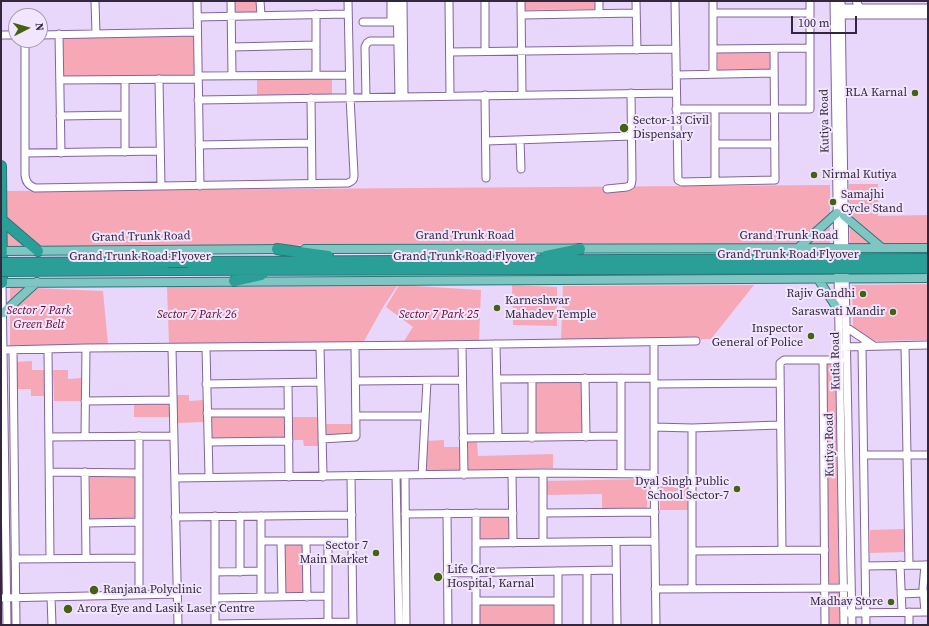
<!DOCTYPE html>
<style>
body{margin:0}
#map{position:relative;width:929px;height:626px;overflow:hidden;background:#e8d6fb;font-family:"Source Serif 4",serif}
canvas{display:block}
.frame{position:absolute;inset:0;border:2px solid #33273e;pointer-events:none}
.north{position:absolute;left:8px;top:8px;width:40px;height:40px;box-sizing:border-box;background:#f2e6ff;border:1px solid #a69ab2;border-radius:50%;rotate:84deg;font-size:11px;font-weight:700;line-height:16px;text-align:center;color:#33273e}
.north::after{content:'';display:block;margin:auto;width:14px;height:18px;background:#456112;clip-path:polygon(50% 0,100% 100%,50% 72%,0 100%)}
.scale{position:absolute;left:791px;top:16px;width:66px;height:18px;box-sizing:border-box;border:2px solid #33273e;border-top:0;padding-left:5px;font-size:12px;line-height:14px;white-space:nowrap;color:#33273e;-webkit-text-stroke:3px #f2e6ff;paint-order:stroke}
</style>
<div id="map">
<canvas width="929" height="626"></canvas>
<div class="frame"></div>
<div class="north">N</div>
<div class="scale">100 m</div>
</div>
<script>
const g = document.querySelector('canvas').getContext('2d');
g.lineJoin = 'round';
function fill(path, color) { g.fillStyle = color; g.fill(path, 'evenodd'); }
function strokePath(path, color, width, dash) { g.strokeStyle = color; g.lineWidth = width; g.lineCap = dash ? 'butt' : 'round'; g.setLineDash(dash || []); g.stroke(path); }
function drawText(font, color, halo, rows, align = 'center') {
  g.font = font + ' "Source Serif 4",serif'; g.lineWidth = 4; g.setLineDash([]); g.textBaseline = 'middle'; g.strokeStyle = halo; g.fillStyle = color; for (const [text, x, y, turn = 0] of rows) {
    g.save(); g.translate(x, y); g.rotate((+turn || 0) * Math.PI / 180); g.textAlign = isNaN(turn) ? turn : align; if (halo) g.strokeText(text, 0, 0); g.fillText(text, 0, 0); g.restore();
  }
}
fill(new Path2D(`
 M 234,1 L 258,1 L 258,12 L 234,13 Z
 M 524,1 L 595,1 L 595,9 L 524,10 Z
 M 194,36 L 195,76 L 64,77 L 63,38 Z
 M 771,51 L 772,70 L 718,70 L 718,52 Z
 M 332,77 L 332,94 L 257,95 L 257,78 Z
 M 849,184 L 878,184 L 878,216 L 928,215 L 928,243 L 850,244 Z
 M 830,185 L 830,244 L 7,246 L 7,191 Z
 M 928,284 L 928,340 L 870,341 L 853,329 L 852,285 Z
 M 399,285 L 481,290 L 479,342 L 402,344 L 413,327 L 386,307 Z
 M 512,285 L 557,287 L 557,326 L 513,325 Z
 M 754,285 L 711,339 L 561,341 L 563,286 Z
 M 397,286 L 383,307 L 363,343 L 169,344 L 167,287 Z
 M 10,287 L 103,291 L 108,344 L 10,348 Z
 M 32,361 L 32,370 L 46,370 L 47,396 L 31,396 L 31,389 L 17,389 L 16,362 Z
 M 826,363 L 836,363 L 839,584 L 829,584 Z
 M 53,370 L 68,370 L 68,379 L 82,378 L 82,401 L 54,401 Z
 M 582,381 L 583,433 L 536,434 L 535,382 Z
 M 176,395 L 189,395 L 189,401 L 204,400 L 205,422 L 177,423 Z
 M 134,403 L 170,403 L 170,417 L 134,417 Z
 M 284,415 L 284,437 L 211,438 L 211,416 Z
 M 291,417 L 318,417 L 318,446 L 304,446 L 303,440 L 291,440 Z
 M 325,424 L 352,424 L 352,437 L 325,438 Z
 M 444,440 L 444,447 L 460,447 L 461,472 L 424,473 L 426,441 Z
 M 466,442 L 477,442 L 478,456 L 553,454 L 553,468 L 467,470 Z
 M 90,476 L 136,476 L 136,519 L 90,519 Z
 M 647,479 L 647,508 L 602,509 L 602,494 L 545,495 L 545,481 Z
 M 660,483 L 673,483 L 674,488 L 688,488 L 688,510 L 660,510 Z
 M 479,516 L 511,516 L 511,540 L 479,540 Z
 M 905,529 L 905,552 L 870,553 L 870,530 Z
 M 304,543 L 305,594 L 285,594 L 284,544 Z
 M 829,593 L 839,593 L 840,625 L 829,625 Z
 M 555,603 L 555,625 L 480,625 L 480,605 Z`), '#f7a8b6');
const minor = new Path2D(`
 M 95,1 L 96,34
 M 197,1 L 200,186
 M 231,1 L 232,76
 M 260,1 L 261,15
 M 391,1 L 391,22
 M 397,1 L 399,96
 M 403,1 L 404,96
 M 449,1 L 450,96
 M 485,1 L 485,51
 M 521,1 L 522,95
 M 599,1 L 599,14
 M 636,1 L 637,50
 M 675,1 L 678,180 L 682,182 L 775,180 L 774,49
 M 713,1 L 713,74
 M 834,1 L 838,263
 M 841,1 L 845,263
 M 856,1 L 860,8
 M 838,10 L 841,8 L 928,8
 M 713,13 L 810,13
 M 316,14 L 316,75
 M 838,14 L 841,15 L 928,15
 M 522,15 L 636,13
 M 197,17 L 348,14
 M 363,22 L 397,22
 M 59,34 L 61,153
 M 1,35 L 16,35
 M 40,35 L 197,32
 M 25,40 L 25,175 C 26,182 28,185 35,188 L 348,183 C 353,181 354,180 354,174 L 350,97 L 348,1
 M 232,47 L 316,45
 M 713,49 L 810,48
 M 450,52 L 676,49
 M 676,75 L 774,73
 M 198,76 L 349,75
 M 159,79 L 161,186
 M 60,80 L 198,79
 M 125,80 L 125,152
 M 485,95 L 486,178
 M 366,97 L 365,47 L 367,43 L 370,41 L 401,41
 M 311,98 L 312,184
 M 198,100 L 676,93
 M 676,109 L 810,109 L 810,1
 M 715,109 L 715,181
 M 60,116 L 125,115
 M 520,140 L 521,169
 M 486,141 L 632,136
 M 715,144 L 775,144
 M 199,145 L 311,143
 M 25,153 L 160,151
 M 607,189 L 627,187 L 631,185 L 632,180 L 631,93
 M 838,273 L 844,625
 M 845,273 L 852,625
 M 2,283 L 7,625
 M 846,327 L 874,346
 M 654,342 L 654,474 L 656,625
 M 496,344 L 498,438
 M 462,345 L 464,475
 M 862,346 L 866,625
 M 905,346 L 909,565
 M 320,347 L 323,477
 M 842,347 L 928,345
 M 172,348 L 178,625
 M 206,348 L 209,477
 M 3,350 L 86,348 L 436,345 L 696,341
 M 13,350 L 16,625
 M 48,350 L 50,558
 M 823,360 L 825,625
 M 585,378 L 586,437
 M 621,378 L 621,473
 M 497,379 L 654,378
 M 532,379 L 532,438
 M 356,381 L 462,380
 M 288,383 L 289,477
 M 206,384 L 320,382
 M 654,384 L 780,383
 M 85,401 L 173,400
 M 207,413 L 288,413
 M 356,416 L 425,416
 M 654,427 L 692,428 L 780,425
 M 85,436 L 86,348
 M 139,436 L 139,595
 M 49,437 L 174,436
 M 463,438 L 621,436
 M 322,439 L 355,437 L 356,436 L 355,346
 M 208,442 L 289,441
 M 864,455 L 928,455
 M 50,472 L 139,473
 M 85,472 L 86,558
 M 543,473 L 543,542
 M 512,474 L 513,543
 M 396,475 L 399,625
 M 405,475 L 406,625
 M 422,475 L 427,381
 M 351,477 L 353,625
 M 175,478 L 543,473 L 654,474
 M 447,513 L 448,625
 M 476,513 L 476,625
 M 543,513 L 655,512
 M 405,514 L 513,513
 M 215,516 L 215,625
 M 240,516 L 240,572
 M 261,516 L 261,597
 M 175,517 L 352,515
 M 86,523 L 139,522
 M 261,541 L 352,541
 M 281,541 L 282,597
 M 306,541 L 307,597
 M 328,541 L 328,622
 M 616,542 L 617,625
 M 476,543 L 655,541
 M 782,550 L 780,363 L 784,360 L 840,360
 M 692,551 L 825,550
 M 15,559 L 139,558
 M 900,565 L 902,612
 M 925,565 L 923,588 L 925,612
 M 865,566 L 928,565
 M 558,571 L 558,625
 M 587,571 L 587,625
 M 215,572 L 261,571
 M 447,573 L 616,570
 M 655,589 L 847,588
 M 692,589 L 692,428
 M 901,594 L 924,593
 M 51,597 L 52,625
 M 1,598 L 177,594
 M 215,598 L 328,596
 M 476,601 L 558,601
 M 909,612 L 909,625
 M 848,613 L 928,612
 M 215,624 L 353,622`);
const major = new Path2D(`
 M 844,216 L 882,248
 M 305,249 L 928,248
 M 797,249 L 837,213
 M 2,251 L 283,249
 M 818,279 L 839,311
 M 2,283 L 928,278
 M 3,313 L 37,282`);
const highway = new Path2D(`
 M 1,166 L 2,283 L 1,283
 M 3,221 L 38,251
 M 277,249 L 328,256
 M 546,256 L 580,249
 M 188,262 L 624,260
 M 164,270 L 624,269
 M 234,281 L 261,275`);
strokePath(minor, '#81659b', 9);
strokePath(major, '#2d7578', 10);
strokePath(highway, '#2d7578', 12);
strokePath(minor, '#fff', 7);
strokePath(major, '#7fc5c1', 8);
strokePath(highway, '#2a9f97', 10);
const highwayBridge = new Path2D(`
 M 624,260 L 928,259
 M 1,263 L 188,262
 M 624,269 L 928,268
 M 1,271 L 164,270`);
strokePath(highwayBridge, '#2d7578', 12, []);
strokePath(highwayBridge, '#2a9f97', 10);
for (const [x, y, r, color] of [
 [915,93,4,"#456112"],
 [624,128,5,"#456112"],
 [814,175,4,"#456112"],
 [833,202,4,"#456112"],
 [863,294,4,"#456112"],
 [497,308,4,"#456112"],
 [893,312,4,"#456112"],
 [811,336,4,"#456112"],
 [737,489,4,"#456112"],
 [376,553,4,"#456112"],
 [438,577,5,"#456112"],
 [94,590,5,"#456112"],
 [891,602,4,"#456112"],
 [68,609,5,"#456112"]
]) { const dot = new Path2D(); dot.arc(x, y, r, 0, 2 * Math.PI); g.fillStyle = color; g.fill(dot); strokePath(dot, '#f2e6ff', 1.5); }
drawText('12px', '#33273e', '#f2e6ff', [
 ["RLA Karnal",907,93],
 ["Sector-13 Civil",633,121,"left"],
 ["Dispensary",633,135,"left"],
 ["Nirmal Kutiya",822,175,"left"],
 ["Samajhi",841,195,"left"],
 ["Cycle Stand",841,209,"left"],
 ["Rajiv Gandhi",855,294],
 ["Karneshwar",505,301,"left"],
 ["Mahadev Temple",505,315,"left"],
 ["Saraswati Mandir",885,312],
 ["Inspector",803,329],
 ["General of Police",803,343],
 ["Dyal Singh Public",729,482],
 ["School Sector-7",729,496],
 ["Sector 7",368,546],
 ["Main Market",368,560],
 ["Life Care",447,570,"left"],
 ["Hospital, Karnal",447,584,"left"],
 ["Ranjana Polyclinic",103,590,"left"],
 ["Madhav Store",883,602],
 ["Arora Eye and Lasik Laser Centre",77,609,"left"]
], 'right');
drawText('12px', '#33273e', '#f2e6ff', [
 ["Kutiya Road",825,121,-91],
 ["Grand Trunk Road",465,236],
 ["Grand Trunk Road",789,236],
 ["Grand Trunk Road",141,237,-1],
 ["Grand Trunk Road Flyover",788,255],
 ["Grand Trunk Road Flyover",140,257],
 ["Grand Trunk Road Flyover",464,257],
 ["Kutia Road",836,361,-91],
 ["Kutiya Road",830,445,-91]
]);
drawText('italic 12px', '#680028', '#f2e6ff', [
 ["Sector 7 Park",39,311],
 ["Green Belt",39,325],
 ["Sector 7 Park 26",197,315],
 ["Sector 7 Park 25",439,315]
]);
</script>
